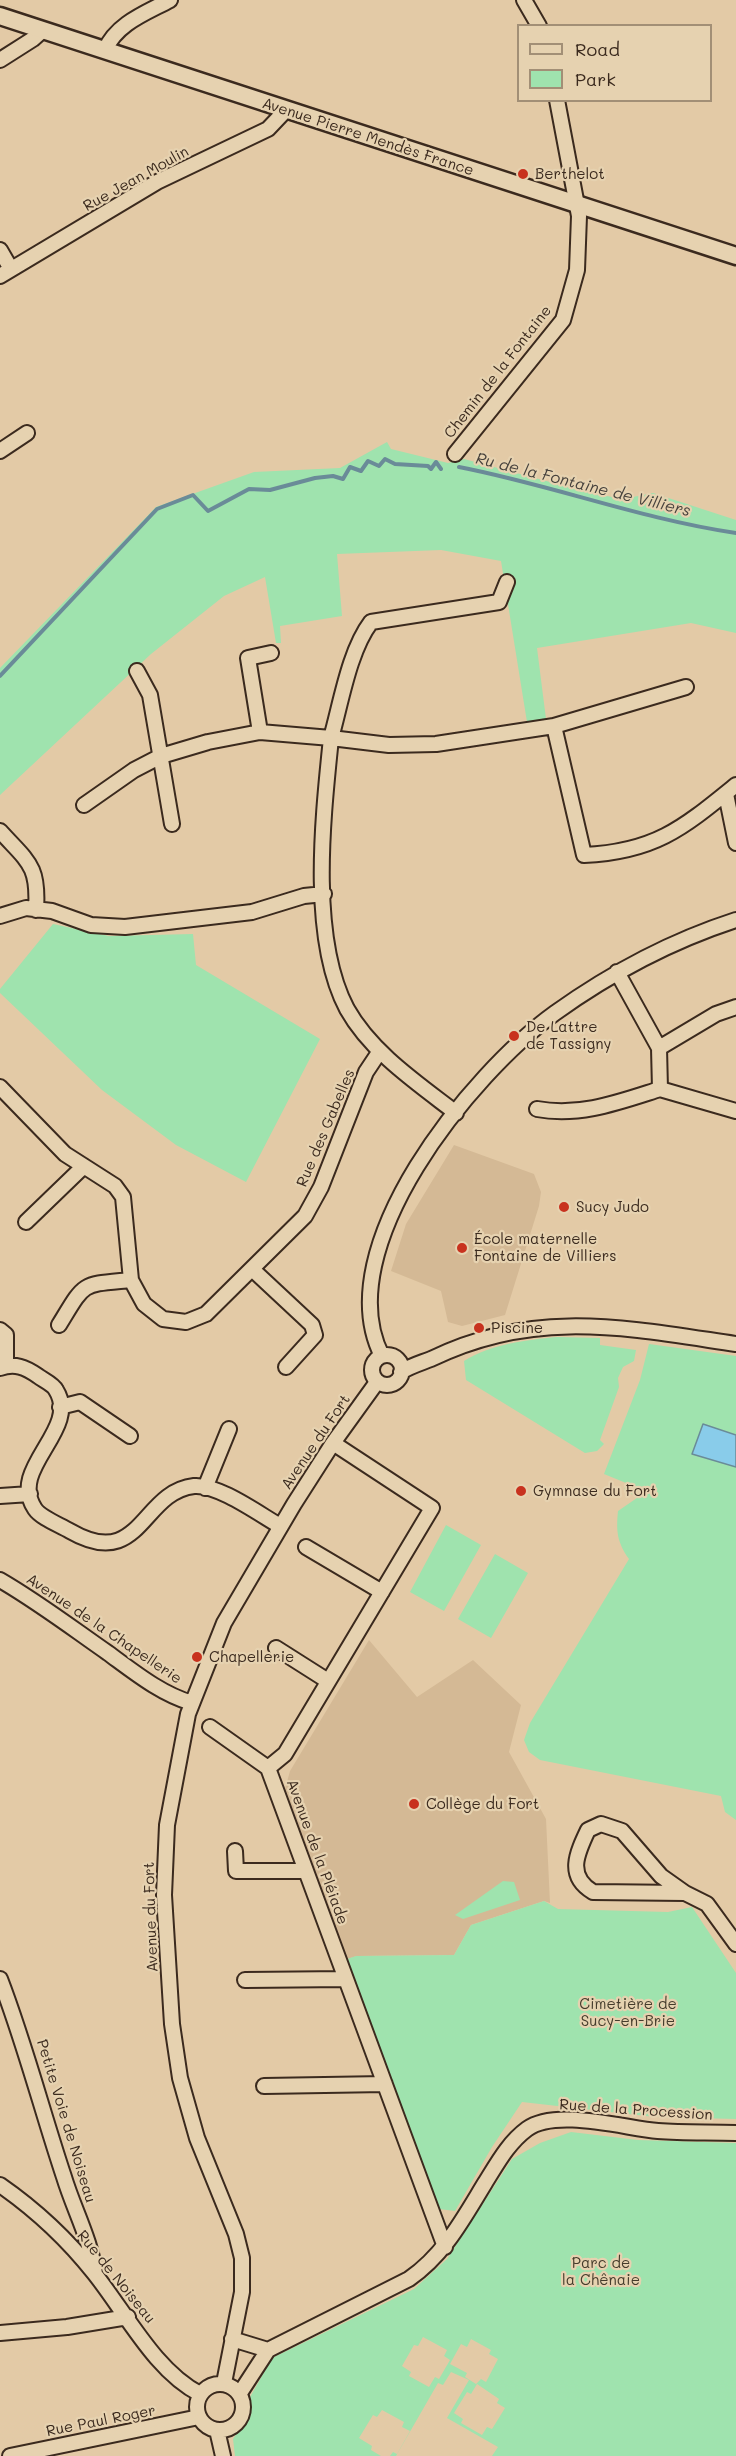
<!DOCTYPE html>
<meta charset="utf-8">
<style>
body{margin:0}
#map{position:relative;width:736px;height:2456px;overflow:hidden;background:#e3caa6;font-family:Mali,sans-serif}
canvas{display:block}
.legend{position:absolute;left:517px;top:24px;width:195px;height:78px;box-sizing:border-box;background:#e6d2b0;border:2px solid #a28f76;margin:0;padding:8px 10px;list-style:none;font-size:18px;color:#3b2a1e}
.legend li{display:flex;align-items:center;gap:12px;height:30px}
.legend b{width:30px;border:2px solid #a28f76}
</style>
<div id="map">
<canvas width="736" height="2456"></canvas>
<ul class="legend">
<li><b style="height:8px;background:#e6d2b0"></b>Road</li>
<li><b style="height:16px;background:#9fe3ae"></b>Park</li>
</ul>
</div>
<script>
const g = document.querySelector('canvas').getContext('2d');
g.lineJoin = 'round';
function fill(path, color) { g.fillStyle = color; g.fill(path, 'evenodd'); }
function strokePath(path, color, width, dash) { g.strokeStyle = color; g.lineWidth = width; g.lineCap = dash ? 'butt' : 'round'; g.setLineDash(dash || []); g.stroke(path); }
function drawText(font, color, halo, rows, align = 'center') {
  g.font = font + ' Mali,sans-serif'; g.lineWidth = 4.5; g.setLineDash([]); g.textBaseline = 'middle'; g.strokeStyle = halo; g.fillStyle = color; for (const [text, x, y, turn = 0] of rows) {
    g.save(); g.translate(x, y); g.rotate((+turn || 0) * Math.PI / 180); g.textAlign = isNaN(turn) ? turn : align; if (halo) g.strokeText(text, 0, 0); g.fillText(text, 0, 0); g.restore();
  }
}
fill(new Path2D(`
 M 454,1145 L 534,1174 L 541,1192 L 539,1206 L 505,1315 L 462,1326 L 448,1322 L 441,1291 L 391,1271 L 406,1224 Z
 M 369,1640 L 417,1697 L 473,1660 L 521,1705 L 509,1752 L 546,1819 L 550,1903 L 544,1901 L 471,1925 L 454,1955 L 357,1956 L 344,1960 L 285,1789 L 290,1771 Z`), '#d4b995');
fill(new Path2D(`
 M 387,442 L 391,449 L 448,463 L 464,459 L 591,493 L 623,499 L 653,493 L 736,520 L 736,633 L 691,623 L 537,648 L 546,719 L 527,722 L 501,561 L 441,550 L 337,554 L 342,616 L 280,626 L 281,643 L 276,643 L 265,577 L 224,596 L 151,654 L 0,795 L 0,668 L 156,507 L 254,472 L 340,468 Z
 M 53,924 L 109,936 L 193,934 L 196,965 L 320,1039 L 246,1182 L 176,1145 L 102,1090 L 0,993 L 0,989 Z
 M 557,1337 L 600,1338 L 600,1345 L 636,1350 L 634,1361 L 623,1367 L 618,1378 L 619,1387 L 600,1440 L 604,1444 L 597,1451 L 585,1453 L 466,1380 L 464,1361 C 491,1344 526,1340 557,1337 Z
 M 649,1344 L 736,1356 L 736,1820 L 725,1812 L 721,1796 L 540,1760 L 529,1752 L 524,1740 L 530,1723 L 629,1559 C 617,1542 616,1531 618,1511 L 650,1489 L 639,1486 L 636,1496 L 624,1491 L 626,1483 L 604,1474 L 640,1380 Z
 M 446,1525 L 481,1545 L 444,1611 L 410,1592 Z
 M 495,1554 L 528,1573 L 491,1638 L 458,1619 Z
 M 503,1881 L 514,1882 L 520,1900 L 463,1919 L 455,1915 Z
 M 544,1901 L 558,1909 L 668,1912 L 692,1907 L 736,1973 L 736,2119 L 655,2117 L 522,2102 L 492,2147 L 455,2211 L 439,2209 L 344,1960 L 356,1956 L 454,1955 L 471,1925 Z
 M 571,2132 L 638,2140 L 736,2143 L 736,2456 L 492,2456 L 498,2447 L 447,2418 L 469,2380 L 451,2372 L 443,2385 L 438,2383 L 396,2456 L 390,2456 L 393,2452 L 397,2454 L 410,2431 L 402,2427 L 404,2422 L 382,2410 L 377,2417 L 373,2415 L 359,2438 L 372,2446 L 371,2450 L 381,2456 L 235,2456 L 233,2439 L 248,2416 L 250,2397 L 272,2358 L 414,2289 L 447,2259 L 512,2159 L 540,2143 ZM 423,2337 L 447,2350 L 444,2356 L 450,2360 L 439,2379 L 435,2377 L 429,2387 L 409,2376 L 411,2372 L 402,2366 L 414,2345 L 418,2346 ZM 471,2339 L 491,2350 L 489,2354 L 498,2359 L 486,2382 L 481,2379 L 476,2384 L 465,2377 L 467,2373 L 450,2364 L 461,2344 L 467,2347 ZM 477,2384 L 499,2399 L 497,2403 L 505,2408 L 492,2429 L 487,2427 L 482,2435 L 461,2423 L 463,2419 L 454,2413 L 467,2392 L 471,2394 Z`), '#9fe3ae');
const water = new Path2D(`
 M 703,1424 L 736,1435 L 736,1467 L 692,1454 Z`);
fill(water, '#89ccea');
strokePath(water, '#6a8b98', 1.5);
strokePath(new Path2D(`
 M 459,467 C 552,485 641,519 736,533
 M 0,676 L 157,509 L 193,495 L 208,511 L 249,489 L 270,490 L 315,478 L 333,476 L 343,479 L 350,467 L 361,471 L 368,461 L 379,466 L 385,459 L 395,464 L 428,466 L 431,469 L 436,462 L 441,469`), '#6a8b98', 4);
const minor = new Path2D(`
 M 524,0 L 539,26
 M 105,50 C 117,23 146,13 170,0
 M 0,60 L 33,39 L 43,30
 M 0,250 L 11,269
 M 0,276 L 157,182 L 268,129 L 286,110
 M 0,451 L 27,433
 M 455,454 L 563,320 L 577,270 L 579,216 L 557,100
 M 137,671 L 150,695 L 172,824
 M 554,726 L 686,687
 M 260,732 L 248,658 L 271,653
 M 726,794 L 736,843
 M 84,805 L 134,770 L 161,756 L 208,742 L 260,732 L 331,738 C 341,703 349,651 371,622 L 499,602 L 507,582
 M 0,831 C 28,862 39,865 36,910
 M 0,916 L 26,908 L 52,911 L 91,925 L 125,927 L 252,912 L 304,896 L 324,894
 M 617,972 L 659,1048 L 660,1089
 M 659,1048 L 716,1014 L 736,1007
 M 0,1087 L 65,1154 L 115,1186 L 123,1197 L 131,1280 L 144,1304 L 163,1319 L 186,1322 L 206,1314 L 305,1216 L 321,1187 L 366,1072 L 380,1051
 M 660,1089 L 736,1111
 M 537,1109 C 580,1117 619,1102 660,1089
 M 456,1113 C 417,1083 371,1052 347,1009 C 309,937 323,817 331,738 L 389,745 L 436,744 L 554,726 L 584,855 C 655,852 683,828 736,785
 M 26,1222 L 84,1166
 M 252,1269 L 312,1325 L 315,1335 L 286,1367
 M 59,1325 C 86,1281 80,1285 131,1280
 M 0,1330 L 6,1335 L 6,1366
 M372 1370a15 15 0 1 1 30 0a15 15 0 1 1-30 0Z
 M 382,1356 C 327,1248 472,1073 555,1013 C 611,973 671,941 736,920
 M 0,1368 C 15,1363 25,1367 38,1376 C 43,1380 53,1384 56,1390 C 81,1430 7,1468 35,1509 C 41,1518 60,1525 70,1531 C 141,1572 141,1492 194,1486 C 218,1484 259,1514 280,1526
 M 401,1372 C 410,1366 421,1363 431,1359 C 535,1308 627,1328 736,1344
 M 60,1407 L 80,1402 L 130,1436
 M 333,1443 L 432,1508 L 285,1754 L 268,1768 L 445,2247
 M 205,1488 L 229,1429
 M 0,1496 L 30,1494
 M 306,1547 L 382,1592
 M 0,1580 C 38,1602 72,1628 108,1653 C 134,1672 161,1694 192,1703
 M 276,1648 L 328,1681
 M 210,1727 L 268,1768
 M 235,1851 L 236,1871 L 305,1871
 M 685,1893 L 593,1892 C 566,1876 577,1853 588,1830 L 601,1824 L 622,1831 L 661,1876 L 685,1893 L 707,1904 L 736,1944
 M 0,1979 C 25,2044 42,2111 64,2177 C 74,2210 91,2240 95,2274
 M 245,1980 L 346,1979
 M 264,2086 L 385,2084
 M 0,2185 C 36,2210 67,2239 94,2273 C 126,2313 155,2371 200,2394
 M 0,2333 L 67,2327 L 128,2317
 M 232,2339 L 268,2350
 M 224,2383 L 242,2292 L 242,2258 L 236,2234 L 197,2138 L 180,2078 L 172,2024 L 164,1895 L 167,1825 L 188,1714 L 224,1623 L 294,1504 L 333,1443 L 377,1382
 M197 2407a23 23 0 1 1 46 0a23 23 0 1 1-46 0Z
 M 240,2393 L 268,2350 L 409,2279 C 444,2255 463,2219 485,2183 C 497,2164 508,2143 527,2129 C 556,2108 624,2128 658,2131 C 684,2133 710,2132 736,2133
 M 217,2430 L 223,2456
 M 10,2456 L 199,2417`);
const major = new Path2D(`
 M 0,16 L 736,256`);
strokePath(minor, '#3b2a1e', 18);
strokePath(major, '#3b2a1e', 21);
strokePath(minor, '#e6d2b0', 14);
strokePath(major, '#e6d2b0', 16);
for (const [x, y, r, color] of [
 [523,174,6,"#c8321e"],
 [514,1036,6,"#c8321e"],
 [564,1207,6,"#c8321e"],
 [462,1248,6,"#c8321e"],
 [479,1328,6,"#c8321e"],
 [521,1491,6,"#c8321e"],
 [197,1657,6,"#c8321e"],
 [414,1804,6,"#c8321e"]
]) { const dot = new Path2D(); dot.arc(x, y, r, 0, 2 * Math.PI); g.fillStyle = color; g.fill(dot); strokePath(dot, '#e6d2b0', 2); }
drawText('15px', '#3b2a1e', '#e6d2b0', [
 ["Avenue Pierre Mendès France",368,137,18],
 ["Rue Jean Moulin",136,179,-29],
 ["Chemin de la Fontaine",498,372,-52],
 ["Rue des Gabelles",326,1128,-67],
 ["Avenue du Fort",316,1442,-56],
 ["Avenue de la Chapellerie",104,1629,34],
 ["Avenue de la Pléiade",317,1852,70],
 ["Avenue du Fort",151,1917,-92],
 ["Rue de la Procession",636,2110,4],
 ["Petite Voie de Noiseau",66,2121,73],
 ["Rue de Noiseau",116,2277,51],
 ["Rue Paul Roger",101,2421,-11]
]);
drawText('15px', '#3b2a1e', '#e6d2b0', [
 ["Berthelot",535,174],
 ["De Lattre",526,1027],
 ["de Tassigny",526,1044],
 ["Sucy Judo",576,1207],
 ["École maternelle",474,1239],
 ["Fontaine de Villiers",474,1256],
 ["Piscine",491,1328],
 ["Gymnase du Fort",533,1491],
 ["Chapellerie",209,1657],
 ["Collège du Fort",426,1804]
], 'left');
drawText('15px', '#453c2c', '#e6d2b0', [
 ["Cimetière de",628,2004],
 ["Sucy-en-Brie",628,2021],
 ["Parc de",601,2263],
 ["la Chênaie",601,2280]
]);
drawText('italic 16px', '#47423d', '#e6d2b0', [
 ["Ru de la Fontaine de Villiers",583,485,14]
]);
</script>
